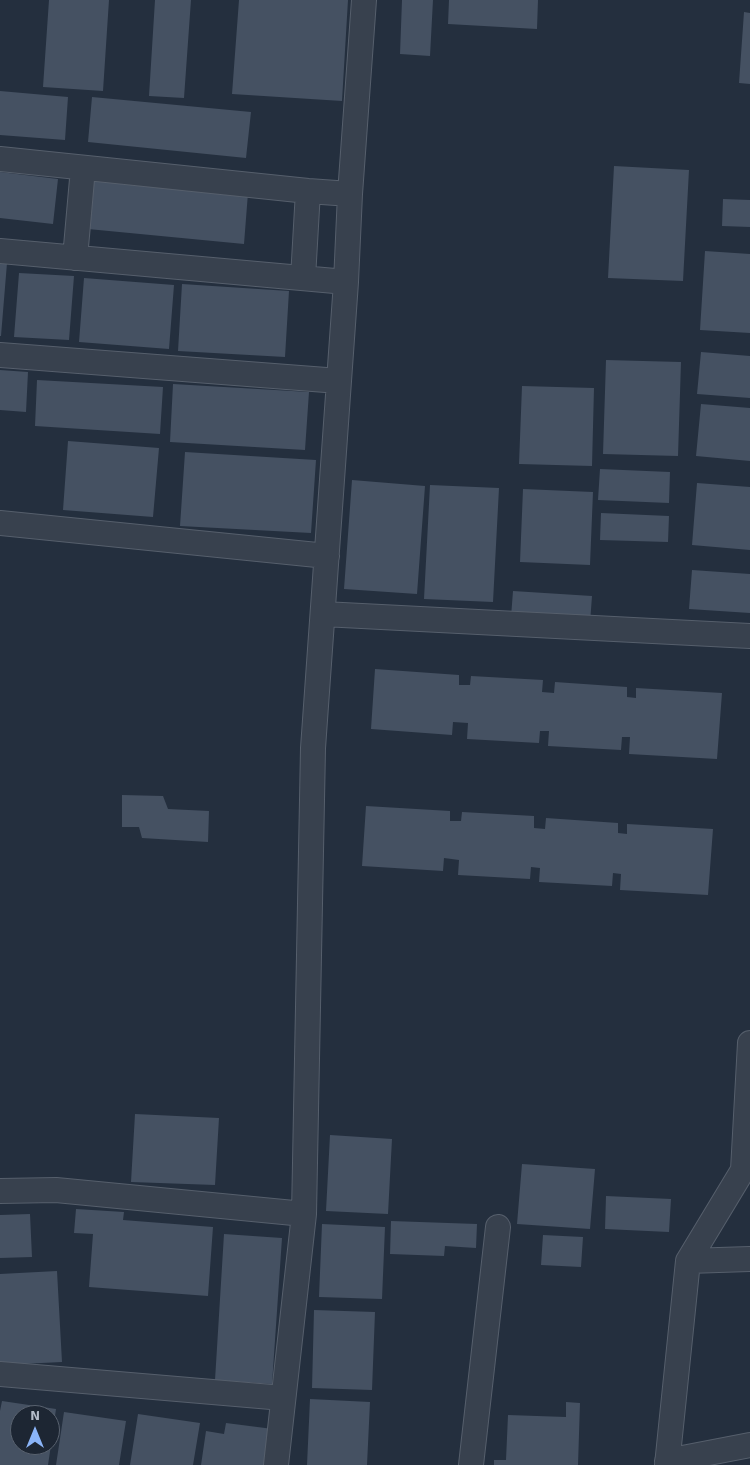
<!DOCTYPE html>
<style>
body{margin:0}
#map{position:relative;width:750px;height:1465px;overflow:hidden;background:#242f3e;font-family:Signika,sans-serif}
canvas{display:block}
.north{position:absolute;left:10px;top:1405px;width:50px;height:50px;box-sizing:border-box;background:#1d2633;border:1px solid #59626f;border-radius:50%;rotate:0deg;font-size:14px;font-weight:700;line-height:20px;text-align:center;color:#b4bcc9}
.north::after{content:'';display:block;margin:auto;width:18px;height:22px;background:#8ab4f8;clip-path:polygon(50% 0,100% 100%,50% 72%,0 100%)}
</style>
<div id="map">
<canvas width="750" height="1465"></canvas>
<div class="north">N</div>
</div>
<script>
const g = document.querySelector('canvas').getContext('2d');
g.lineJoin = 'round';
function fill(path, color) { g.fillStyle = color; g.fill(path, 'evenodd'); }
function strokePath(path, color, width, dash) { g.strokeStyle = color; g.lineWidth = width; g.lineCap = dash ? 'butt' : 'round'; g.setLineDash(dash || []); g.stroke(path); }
fill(new Path2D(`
 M 49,0 L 109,0 L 103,91 L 43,87 Z
 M 155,0 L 191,0 L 184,98 L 149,96 Z
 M 239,0 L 348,0 L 342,101 L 232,94 Z
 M 402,0 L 433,0 L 430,56 L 400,54 Z
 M 449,0 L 538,0 L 537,29 L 448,24 Z
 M 744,12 L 750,13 L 750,84 L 739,83 Z
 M 0,91 L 68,97 L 65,140 L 0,135 Z
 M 92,97 L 251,112 L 246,158 L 88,142 Z
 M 614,166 L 689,170 L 683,281 L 608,278 Z
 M 0,172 L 58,179 L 53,224 L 0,218 Z
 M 92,179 L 248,193 L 244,244 L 88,229 Z
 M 723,199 L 750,200 L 750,227 L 722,226 Z
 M 705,251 L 750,254 L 750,333 L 700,330 Z
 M 0,263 L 7,263 L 1,336 L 0,336 Z
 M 19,273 L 74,276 L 69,340 L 14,337 Z
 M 84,278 L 174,285 L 169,349 L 79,342 Z
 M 182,284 L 289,291 L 285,357 L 178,351 Z
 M 701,352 L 750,356 L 750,398 L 697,394 Z
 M 606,360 L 681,362 L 678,456 L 603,454 Z
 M 0,370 L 28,372 L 26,412 L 0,410 Z
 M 37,380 L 163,387 L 160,434 L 35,426 Z
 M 173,384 L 309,392 L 305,450 L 170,442 Z
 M 522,386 L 594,388 L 592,466 L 519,464 Z
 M 701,404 L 750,408 L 750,461 L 696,456 Z
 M 68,441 L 159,448 L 153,517 L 63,510 Z
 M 185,452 L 316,460 L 311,533 L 180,526 Z
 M 600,469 L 670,472 L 669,503 L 598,500 Z
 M 352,480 L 425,486 L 417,594 L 344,589 Z
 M 697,483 L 750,487 L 750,550 L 692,545 Z
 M 430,485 L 499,488 L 493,602 L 424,599 Z
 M 523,489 L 593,492 L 590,565 L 520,562 Z
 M 601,513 L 669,516 L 668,542 L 600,540 Z
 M 692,570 L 750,574 L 750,613 L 689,609 Z
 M 513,591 L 592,596 L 590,623 L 511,617 Z
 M 375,669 L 459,675 L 459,685 L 470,685 L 471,676 L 543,680 L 542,692 L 554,693 L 555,682 L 627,687 L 627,697 L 636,698 L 636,688 L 722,693 L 717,759 L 629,754 L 630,737 L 622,737 L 621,750 L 548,746 L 549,731 L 540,731 L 539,743 L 467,739 L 468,723 L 453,722 L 452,735 L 371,729 Z
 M 122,795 L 163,796 L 168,809 L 209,811 L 208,842 L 142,838 L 139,827 L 122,827 Z
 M 366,806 L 450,811 L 450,821 L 461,821 L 462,812 L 534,816 L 534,828 L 545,829 L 546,818 L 618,823 L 618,833 L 627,834 L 627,824 L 713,829 L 708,895 L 620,890 L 621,874 L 613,873 L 612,886 L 539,882 L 540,868 L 531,867 L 530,879 L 458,875 L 459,860 L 444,858 L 443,871 L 362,866 Z
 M 135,1114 L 219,1118 L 215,1185 L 131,1182 Z
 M 330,1135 L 392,1139 L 388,1214 L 326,1211 Z
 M 522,1164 L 595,1169 L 590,1229 L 517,1224 Z
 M 606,1196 L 671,1199 L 669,1232 L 605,1229 Z
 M 76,1209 L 124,1212 L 123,1220 L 213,1227 L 208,1296 L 89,1287 L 93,1234 L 74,1233 Z
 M 30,1214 L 32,1257 L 0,1258 L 0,1215 Z
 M 391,1221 L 477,1224 L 476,1248 L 445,1246 L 444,1256 L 390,1254 Z
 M 322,1224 L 385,1227 L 382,1299 L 319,1297 Z
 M 224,1234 L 282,1238 L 272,1384 L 215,1380 Z
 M 543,1235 L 583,1237 L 581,1267 L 541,1265 Z
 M 57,1271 L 62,1362 L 0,1365 L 0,1274 Z
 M 314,1310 L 375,1312 L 372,1390 L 312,1388 Z
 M 310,1399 L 370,1402 L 367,1465 L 307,1465 Z
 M 2,1401 L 56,1409 L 51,1444 L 50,1415 L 20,1415 L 20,1445 L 51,1445 L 48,1465 L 0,1465 L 0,1411 Z
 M 566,1402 L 580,1403 L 578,1465 L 494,1465 L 494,1460 L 506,1460 L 508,1415 L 566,1417 Z
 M 64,1412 L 126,1421 L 119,1465 L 56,1465 Z
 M 138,1414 L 200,1423 L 193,1465 L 130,1465 Z
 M 226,1423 L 273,1429 L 268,1465 L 201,1465 L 206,1431 L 224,1434 Z`), '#455162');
const street = new Path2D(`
 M 0,159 L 308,191 L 350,194
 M 0,251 L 346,282
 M 75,258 L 83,168
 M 303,278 L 308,191
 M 0,355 L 339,381
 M 0,523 L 327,556
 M 323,614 L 750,636
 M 0,1191 L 56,1190 L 304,1214
 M 688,1261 L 750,1259
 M 0,1374 L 283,1398
 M 667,1461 L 750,1445
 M 276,1465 L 304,1214 L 313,748 L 346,282 L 350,194 L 364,0
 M 471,1465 L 498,1227
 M 667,1465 L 688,1261 L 743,1170 L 750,1043`);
strokePath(street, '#565f6c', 26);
strokePath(street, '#38414e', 24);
</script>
